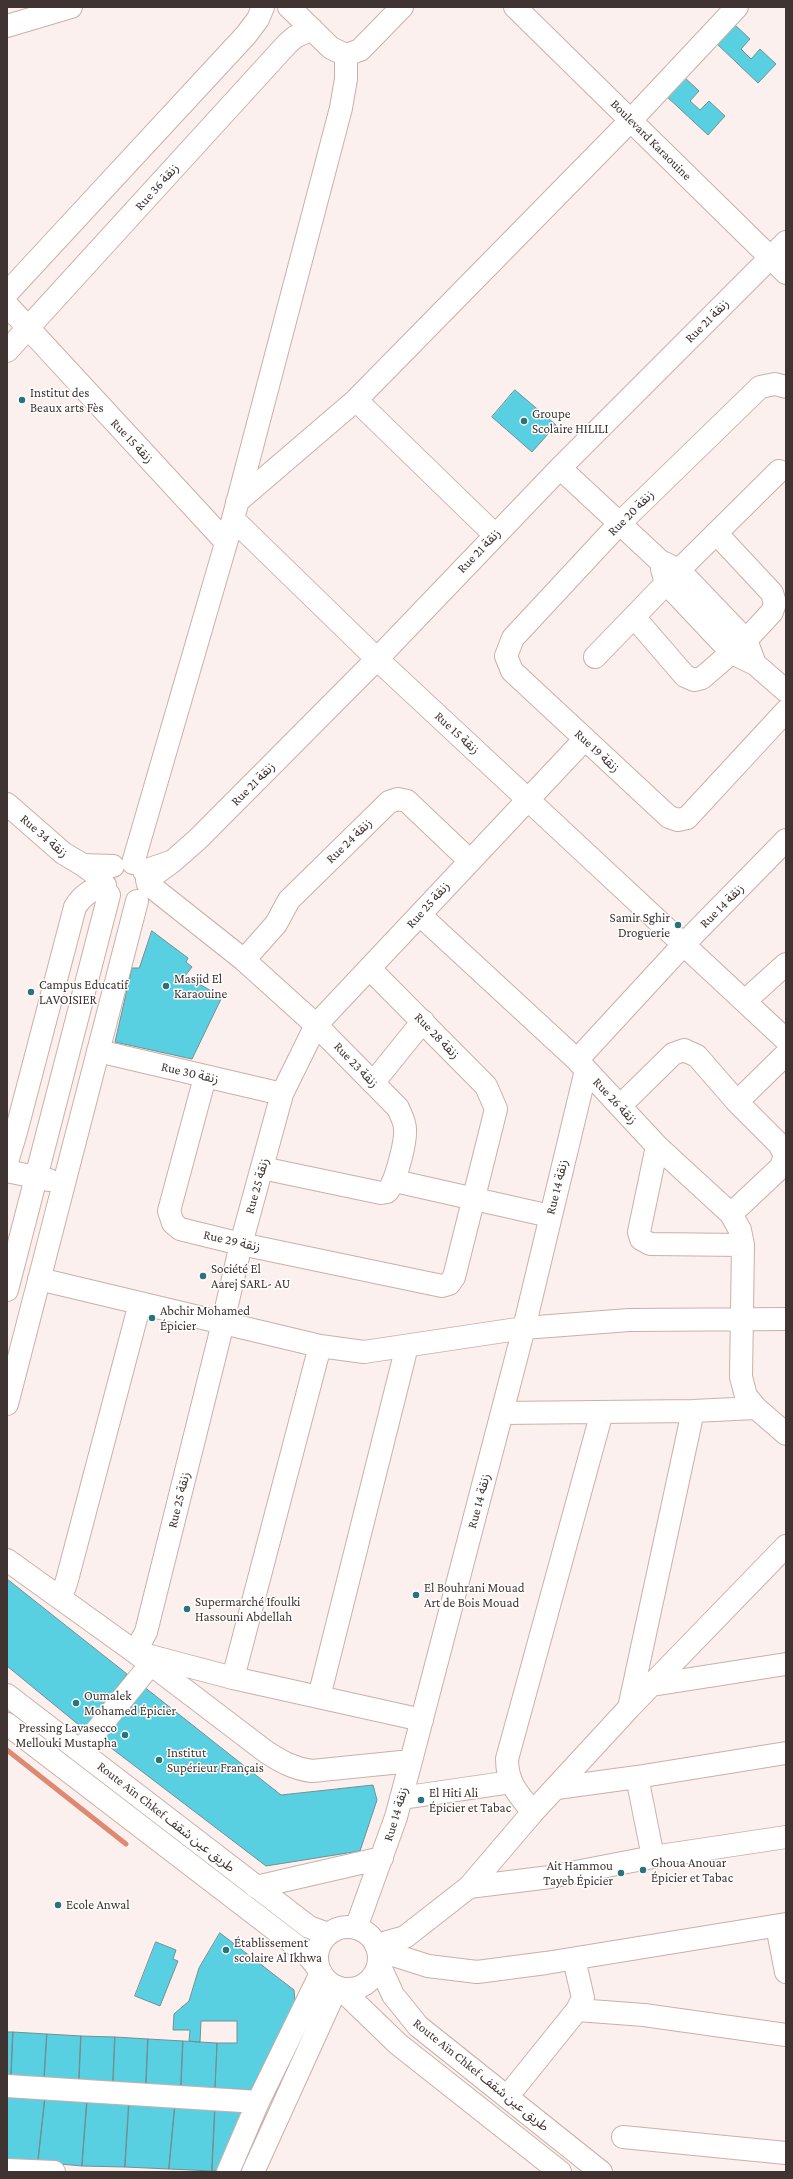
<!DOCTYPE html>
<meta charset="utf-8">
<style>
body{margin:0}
#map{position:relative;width:793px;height:2179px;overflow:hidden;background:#fbf0ed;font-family:"Crimson Pro",serif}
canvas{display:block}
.frame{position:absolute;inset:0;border:8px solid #3f3431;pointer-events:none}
</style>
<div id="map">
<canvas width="793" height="2179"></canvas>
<div class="frame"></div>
</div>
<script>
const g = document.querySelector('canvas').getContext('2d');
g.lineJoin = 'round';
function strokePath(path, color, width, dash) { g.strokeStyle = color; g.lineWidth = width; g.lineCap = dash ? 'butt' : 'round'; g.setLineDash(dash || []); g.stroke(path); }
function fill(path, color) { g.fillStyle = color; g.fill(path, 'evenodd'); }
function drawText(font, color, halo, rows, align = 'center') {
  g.font = font + ' "Crimson Pro","Noto Sans Arabic",serif'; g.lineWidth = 3; g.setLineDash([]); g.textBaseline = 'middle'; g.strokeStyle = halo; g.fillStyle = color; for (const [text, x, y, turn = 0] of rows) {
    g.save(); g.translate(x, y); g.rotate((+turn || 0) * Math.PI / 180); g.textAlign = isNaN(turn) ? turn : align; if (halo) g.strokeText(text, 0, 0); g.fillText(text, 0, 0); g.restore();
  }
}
strokePath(new Path2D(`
 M 7,1750 L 126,1844`), '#de8a73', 5);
const building = new Path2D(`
 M 734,24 L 750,39 L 741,49 L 751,59 L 760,49 L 776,64 L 758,83 L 716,43 Z
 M 683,76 L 699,91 L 690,101 L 700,110 L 709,101 L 725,116 L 708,135 L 665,95 Z
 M 515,390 L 556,425 L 532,452 L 492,417 Z
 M 152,931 L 188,958 L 186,962 L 192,967 L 185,976 L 222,997 L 192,1059 L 115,1042 L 132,968 L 139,968 Z
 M 7,1579 L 127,1674 L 85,1730 L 7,1666 Z
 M 143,1686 L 281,1795 L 373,1785 L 377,1800 L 360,1851 L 266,1866 L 102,1741 Z
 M 220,1933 L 294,1990 L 295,2001 L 251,2090 L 215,2088 L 217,2043 L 237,2043 L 237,2021 L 201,2021 L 200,2042 L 189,2041 L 190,2030 L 173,2030 L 174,2014 L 189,2001 L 199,1968 Z
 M 156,1942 L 176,1950 L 173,1959 L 178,1961 L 160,2006 L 135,1996 Z
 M 7,2032 L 13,2032 L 11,2080 L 7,2080 Z
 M 13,2032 L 47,2034 L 44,2081 L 11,2080 Z
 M 47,2034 L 81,2036 L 79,2082 L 44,2081 Z
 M 81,2036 L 115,2037 L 113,2084 L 79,2082 Z
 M 115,2037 L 148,2039 L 146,2086 L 113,2084 Z
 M 148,2039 L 183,2041 L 181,2087 L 146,2086 Z
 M 183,2041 L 217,2043 L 215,2088 L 181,2087 Z
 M 7,2095 L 45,2098 L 38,2162 L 7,2159 Z
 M 45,2098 L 87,2102 L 82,2166 L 38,2162 Z
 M 87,2102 L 129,2103 L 125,2167 L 82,2166 Z
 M 129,2103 L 175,2105 L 169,2169 L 125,2167 Z
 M 175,2105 L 215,2108 L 212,2171 L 169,2169 Z
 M 215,2108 L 244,2109 L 225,2171 L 212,2171 Z`);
fill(building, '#59d0e1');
strokePath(building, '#738f93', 1);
const minor = new Path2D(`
 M 289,7 L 331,48 L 346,55 L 360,50 L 402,7
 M 515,7 L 786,273
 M 7,26 L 71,7
 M 7,293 L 246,35 L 258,19 L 263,7
 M 7,305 L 225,541
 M 7,351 L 287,44 L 295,37 L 312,29
 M 786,387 L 775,384 L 760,387 L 619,524 L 513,638 L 506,656 L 512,671 L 669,817 L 678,820 L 687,818 L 786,711
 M 356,400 L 495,535
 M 560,468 L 660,561 L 679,570 L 746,640 L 755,664
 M 237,502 L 356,400 L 631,120 L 737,7
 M 233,519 L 377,659 L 786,1040
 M 662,569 L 666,583 L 732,653 L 755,664 L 786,691
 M 634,617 L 685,676 L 694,680 L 702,678 L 746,640 L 772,612 L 775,603 L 772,593 L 716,533
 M 595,657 L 679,570 L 779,471
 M 7,804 L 63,853 L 83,865
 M 173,861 L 198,839 L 377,659 L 560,468 L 786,242
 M 133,863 L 233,519 L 341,108 L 346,79 L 346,55
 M 144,871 L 173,861 L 147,880
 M 95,874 L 83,865 L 113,866
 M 148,884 L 244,960 L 316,1025 L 398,1108 C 401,1115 405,1122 405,1129 C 406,1142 396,1182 387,1192 L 381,1193 L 262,1168
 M 420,915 L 577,1060 L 657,1146 L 731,1214 L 740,1230 L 743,1245 L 741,1377 L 746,1396 L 756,1408 L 786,1434
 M 244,960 L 276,924 L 289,900 L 389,802 L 398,799 L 407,801 L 469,860
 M 745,1001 L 786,964
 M 98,1051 L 282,1094
 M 577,1060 L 684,944 L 786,840
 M 205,1077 L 169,1211 L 173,1223 L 180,1229 L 241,1244 L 442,1286 L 449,1284 L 454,1277 L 496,1109 L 486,1086 L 370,969
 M 373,1083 L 423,1021
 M 737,1102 L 786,1054
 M 620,1106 L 673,1054 L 684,1050 L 697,1056 L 737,1102 L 779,1144 L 785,1155 L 781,1167 L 731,1214
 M 7,1130 L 16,1132 L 75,907 C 83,894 92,890 105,885
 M 657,1146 L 639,1232 L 641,1239 L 650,1244 L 743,1245
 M 7,1162 L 16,1132
 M 7,1171 L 49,1180
 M 395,1181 L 550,1216
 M 39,1279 L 320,1346 L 364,1352 L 524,1328 L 629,1320 L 786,1319
 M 7,1290 L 109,895
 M 7,1404 L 137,901
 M 502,1413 L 693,1411 L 756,1408
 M 7,1560 L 135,1652 L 265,1751 C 280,1761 294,1769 312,1771 L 411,1761
 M 61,1598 L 67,1580 L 140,1303
 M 233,1678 L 320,1346
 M 652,1685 L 786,1664
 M 319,1697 L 407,1346
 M 629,1708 L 693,1411
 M 422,1720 L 233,1678 L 135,1652 L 146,1632 L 219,1339 L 241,1244 L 282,1094 L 316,1025 L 584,740
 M 80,1751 L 150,1665
 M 637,1777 L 653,1857
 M 557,1788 L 637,1777 L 786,1753
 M 401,1798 L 511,1782
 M 533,1812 C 518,1794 507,1783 507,1759 L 602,1412
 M 256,1887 L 382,1858
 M 469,1887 L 550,1877 L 653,1857 L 786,1837
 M 777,1926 L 786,1972
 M 356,1928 L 396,1817 L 411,1761 L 524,1328 L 586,1070
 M 376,1945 L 405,1937 L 469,1887 L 533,1812 L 629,1708 L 786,1546
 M 378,1950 L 428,1966 L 477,1972 L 546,1963 L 786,1924
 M 577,2010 L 644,2015 L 786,2035
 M 7,2086 L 258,2102
 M 507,2097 L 577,2010 L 583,1998 L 574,1959
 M 623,2137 L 786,2153
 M 7,2170 L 54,2172
 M 228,2172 L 258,2102 L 321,1973
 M 253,2172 L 337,1987`);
const major = new Path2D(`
 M 7,1695 L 309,1927 L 328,1934
 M 7,1724 L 307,1954 L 318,1968
 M317 1958a31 31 0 1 1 62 0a31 31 0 1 1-62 0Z
 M 379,1964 L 393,1995 L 418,2026 L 601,2172
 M 340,1988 L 398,2044 L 560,2172`);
strokePath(minor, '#cab0a8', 24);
strokePath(major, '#cab0a8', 24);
strokePath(minor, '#fff', 22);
strokePath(major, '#fff', 22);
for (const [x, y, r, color] of [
 [22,400,4,"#2a737d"],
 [524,421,4,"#2a737d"],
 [678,925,4,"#2a737d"],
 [166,986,4,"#2a737d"],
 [31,992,4,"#2a737d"],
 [203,1276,4,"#2a737d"],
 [152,1318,4,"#2a737d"],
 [416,1595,4,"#2a737d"],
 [187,1609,4,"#2a737d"],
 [76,1703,4,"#2a737d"],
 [125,1735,4,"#2a737d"],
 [159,1760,4,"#2a737d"],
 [421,1800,4,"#2a737d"],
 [643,1870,4,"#2a737d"],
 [621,1873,4,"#2a737d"],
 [58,1905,4,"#2a737d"],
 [226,1950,4,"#2a737d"]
]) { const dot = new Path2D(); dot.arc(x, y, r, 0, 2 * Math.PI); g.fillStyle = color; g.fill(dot); strokePath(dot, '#fff', 1.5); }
drawText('13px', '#3f3431', '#fff', [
 ["Boulevard Karaouine",651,140,45],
 ["Rue 36 زنقة",157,187,-48],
 ["Rue 21 زنقة",707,321,-45],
 ["Rue 15 زنقة",132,441,47],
 ["Rue 20 زنقة",631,513,-45],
 ["Rue 21 زنقة",479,551,-46],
 ["Rue 15 زنقة",457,733,43],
 ["Rue 19 زنقة",597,751,43],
 ["Rue 21 زنقة",253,784,-45],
 ["Rue 34 زنقة",44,836,41],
 ["Rue 24 زنقة",349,841,-44],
 ["Rue 25 زنقة",428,905,-48],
 ["Rue 14 زنقة",722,906,-45],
 ["Rue 28 زنقة",437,1036,46],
 ["Rue 23 زنقة",356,1065,46],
 ["Rue 30 زنقة",190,1073,13],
 ["Rue 26 زنقة",615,1101,47],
 ["Rue 25 زنقة",257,1186,-74],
 ["Rue 14 زنقة",557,1187,-76],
 ["Rue 29 زنقة",232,1241,13],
 ["Rue 25 زنقة",179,1500,-76],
 ["Rue 14 زنقة",479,1501,-75],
 ["Rue 14 زنقة",396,1814,-73],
 ["Route Aïn Chkef طريق عين شقف",166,1817,38],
 ["Route Aïn Chkef طريق عين شقف",481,2075,39]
]);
drawText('13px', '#3f3431', '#fff', [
 ["Institut des",30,393],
 ["Beaux arts Fès",30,408],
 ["Groupe",532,414],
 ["Scolaire HILILI",532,429],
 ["Samir Sghir",670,918,"right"],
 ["Droguerie",670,933,"right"],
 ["Masjid El",174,979],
 ["Karaouine",174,994],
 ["Campus Educatif",39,985],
 ["LAVOISIER",39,1000],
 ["Société El",211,1269],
 ["Aarej SARL- AU",211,1284],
 ["Abchir Mohamed",160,1311],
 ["Épicier",160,1326],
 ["El Bouhrani Mouad",424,1588],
 ["Art de Bois Mouad",424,1603],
 ["Supermarché Ifoulki",195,1602],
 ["Hassouni Abdellah",195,1617],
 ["Oumalek",84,1696],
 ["Mohamed Épicier",84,1711],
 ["Pressing Lavasecco",117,1728,"right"],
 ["Mellouki Mustapha",117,1743,"right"],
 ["Institut",167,1753],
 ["Supérieur Français",167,1768],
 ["El Hiti Ali",429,1793],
 ["Épicier et Tabac",429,1808],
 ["Ghoua Anouar",651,1863],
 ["Épicier et Tabac",651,1878],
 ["Ait Hammou",613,1866,"right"],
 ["Tayeb Épicier",613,1881,"right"],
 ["Ecole Anwal",66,1905],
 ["Établissement",234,1943],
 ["scolaire Al Ikhwa",234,1958]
], 'left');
</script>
